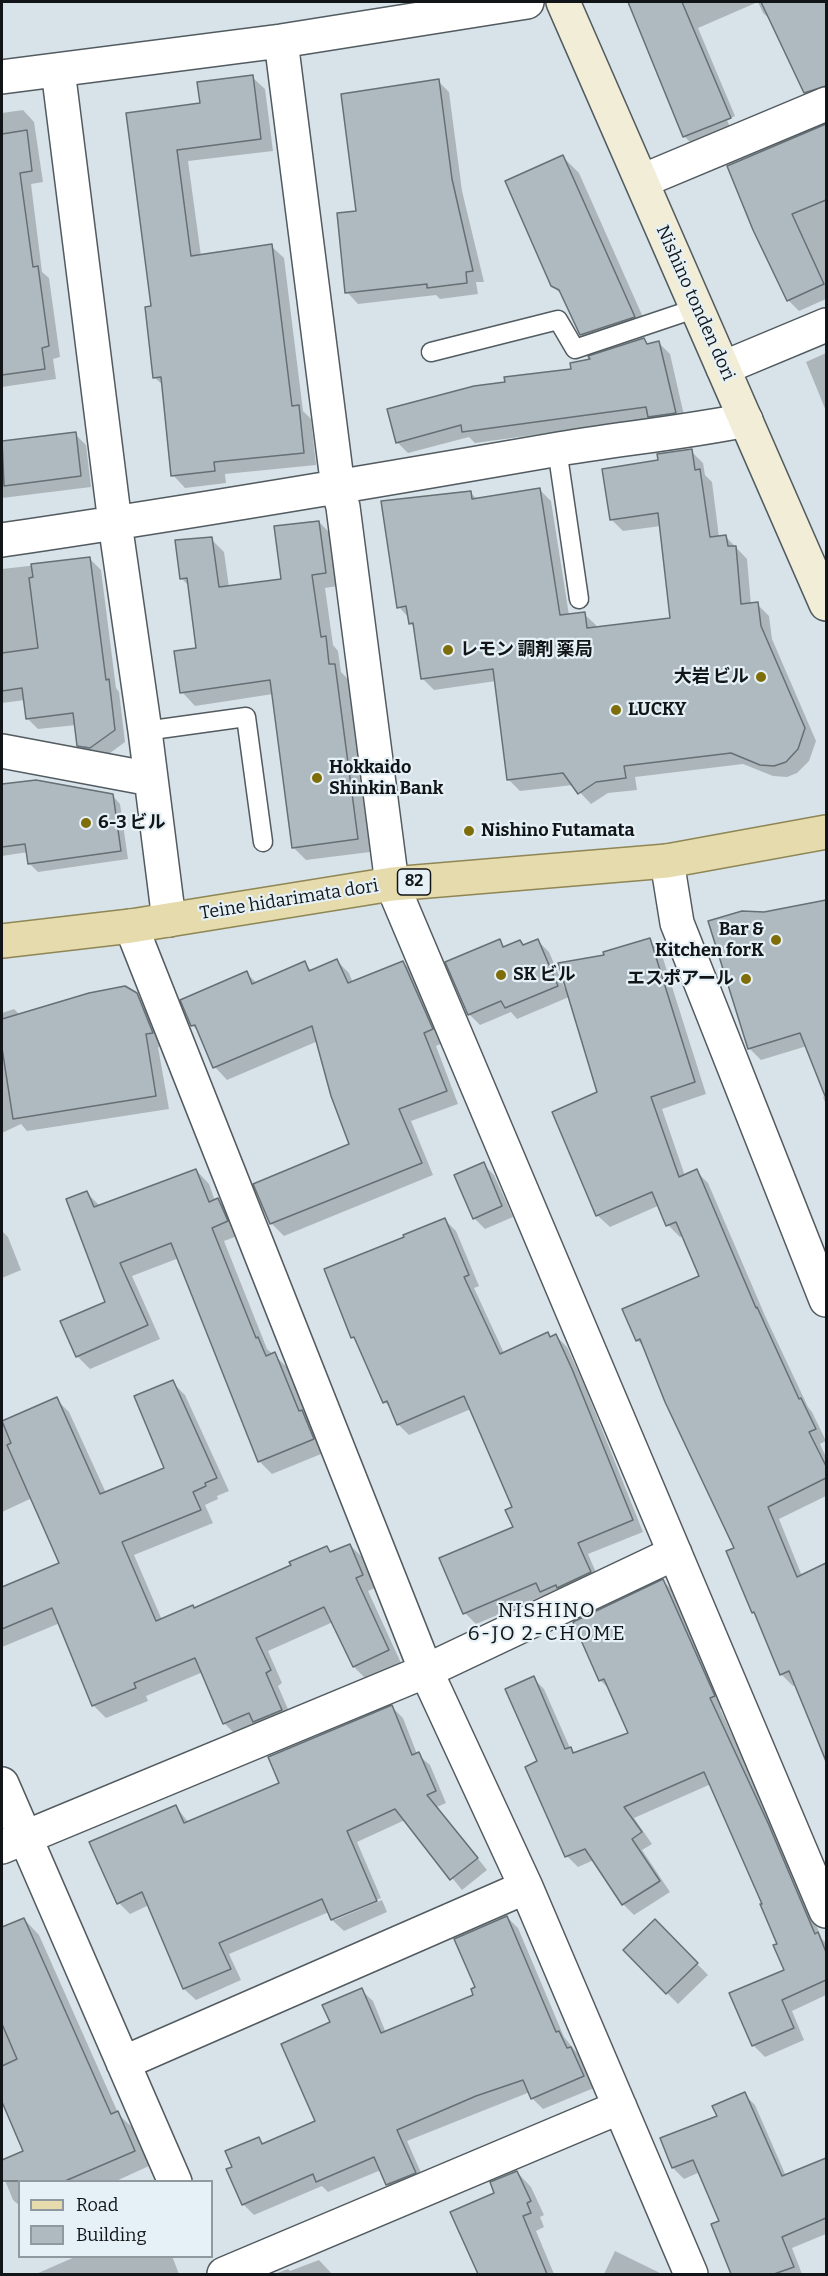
<!DOCTYPE html>
<meta charset="utf-8">
<style>
body{margin:0}
#map{position:relative;width:828px;height:2276px;overflow:hidden;background:#d8e3e9;font-family:Bitter,serif}
canvas{display:block}
.frame{position:absolute;inset:0;border:3px solid #111517;pointer-events:none}
.legend{position:absolute;left:18px;top:2180px;width:195px;height:78px;box-sizing:border-box;background:#e5f1f6;border:2px solid #90999d;margin:0;padding:8px 10px;list-style:none;font-size:18px;color:#111517}
.legend li{display:flex;align-items:center;gap:12px;height:30px}
.legend b{width:30px;border:2px solid #90999d}
</style>
<div id="map">
<canvas width="828" height="2276"></canvas>
<div class="frame"></div>
<ul class="legend">
<li><b style="height:8px;background:#e5dbad"></b>Road</li>
<li><b style="height:16px;background:#afbac0"></b>Building</li>
</ul>
</div>
<script>
const g = document.querySelector('canvas').getContext('2d');
g.lineJoin = 'round';
function fill(path, color) { g.fillStyle = color; g.fill(path, 'evenodd'); }
function strokePath(path, color, width, dash) { g.strokeStyle = color; g.lineWidth = width; g.lineCap = dash ? 'butt' : 'round'; g.setLineDash(dash || []); g.stroke(path); }
function drawText(font, color, halo, rows, align = 'center') {
  g.font = font + ' Bitter,"Noto Sans JP",serif'; g.lineWidth = 4.5; g.setLineDash([]); g.textBaseline = 'middle'; g.strokeStyle = halo; g.fillStyle = color; for (const [text, x, y, turn = 0] of rows) {
    g.save(); g.translate(x, y); g.rotate((+turn || 0) * Math.PI / 180); g.textAlign = isNaN(turn) ? turn : align; if (halo) g.strokeText(text, 0, 0); g.fillText(text, 0, 0); g.restore();
  }
}
fill(new Path2D(`
 M 629,2 L 826,2 L 826,78 L 808,85 L 773,22 L 763,13 L 758,2 L 698,28 L 735,116 L 727,120 L 732,132 L 696,148 L 685,137 Z
 M 252,77 L 265,89 L 273,151 L 188,161 L 201,256 L 271,246 L 284,258 L 303,411 L 311,419 L 316,465 L 225,474 L 226,483 L 185,488 L 173,475 L 164,386 L 155,378 L 153,307 L 128,114 L 202,104 Z
 M 438,81 L 449,92 L 462,191 L 484,282 L 476,282 L 478,294 L 440,299 L 436,295 L 358,304 L 347,292 L 358,212 Z
 M 23,110 L 34,122 L 43,182 L 31,184 L 42,272 L 49,278 L 60,357 L 53,359 L 56,379 L 2,387 L 2,113 Z
 M 826,126 L 826,299 L 799,311 L 788,300 L 729,167 Z
 M 563,157 L 579,173 L 650,333 L 597,351 L 581,335 L 563,296 L 552,285 Z
 M 644,339 L 649,345 L 659,343 L 670,354 L 686,424 L 652,419 L 475,443 L 469,437 L 408,453 L 397,442 Z
 M 826,353 L 826,411 L 806,362 Z
 M 75,434 L 86,445 L 91,487 L 2,498 L 2,443 Z
 M 691,451 L 703,463 L 705,475 L 712,482 L 719,537 L 726,537 L 747,559 L 751,605 L 757,604 L 769,616 L 772,639 L 816,741 L 809,761 L 797,773 L 787,777 L 773,776 L 743,764 L 635,777 L 637,790 L 608,793 L 591,804 L 573,785 L 520,791 L 509,780 L 496,681 L 434,690 L 422,678 L 415,628 L 410,623 L 409,618 L 399,607 L 470,492 L 477,499 L 539,489 L 551,501 L 569,615 L 584,614 L 596,625 L 596,629 L 671,619 L 661,526 L 623,531 L 612,520 L 604,470 L 660,462 Z
 M 319,522 L 332,535 L 338,586 L 325,588 L 333,645 L 338,651 L 341,672 L 348,679 L 370,852 L 306,860 L 293,847 L 273,694 L 195,706 L 182,692 L 198,650 L 190,587 L 181,578 L 211,539 L 224,552 L 229,587 L 283,580 Z
 M 90,559 L 101,570 L 116,688 L 119,692 L 125,742 L 102,759 L 90,757 L 78,745 L 76,725 L 38,729 L 27,718 L 25,700 L 2,703 L 2,569 Z
 M 36,781 L 112,795 L 120,804 L 128,859 L 38,872 L 30,864 L 28,852 L 2,856 L 2,786 Z
 M 826,901 L 826,1094 L 807,1046 L 761,1060 L 749,1048 L 764,913 Z
 M 649,940 L 661,952 L 706,1094 L 662,1109 L 685,1176 L 696,1171 L 708,1183 L 766,1318 L 808,1407 L 812,1412 L 826,1441 L 820,1444 L 826,1457 L 826,1498 L 826,1496 L 779,1519 L 802,1576 L 826,1565 L 826,1764 L 796,1685 L 793,1686 L 781,1674 L 736,1548 L 645,1348 L 637,1340 L 701,1277 L 683,1236 L 680,1237 L 668,1225 L 660,1205 L 610,1227 L 598,1216 L 554,1113 L 599,1093 L 569,997 L 517,1019 L 511,1012 L 480,1025 L 469,1014 L 499,941 L 506,948 L 524,946 L 538,941 L 549,952 L 565,989 L 605,956 Z
 M 336,960 L 349,973 L 353,983 L 403,962 L 415,975 L 445,1042 L 436,1046 L 458,1104 L 411,1121 L 433,1175 L 284,1236 L 271,1223 L 351,1145 L 318,1041 L 227,1080 L 215,1067 L 199,1032 L 192,1025 L 246,973 L 257,983 L 304,963 L 312,971 Z
 M 136,994 L 150,1008 L 165,1045 L 158,1047 L 169,1109 L 27,1131 L 21,1124 L 2,1133 L 2,1013 L 14,1009 L 20,1015 Z
 M 826,1095 L 826,1105 L 823,1097 Z
 M 483,1164 L 494,1175 L 513,1217 L 485,1229 L 474,1218 Z
 M 196,1170 L 209,1184 L 215,1201 L 218,1200 L 231,1213 L 240,1235 L 224,1241 L 267,1349 L 287,1367 L 309,1418 L 326,1452 L 272,1474 L 259,1461 L 179,1258 L 132,1276 L 160,1339 L 90,1369 L 77,1356 L 107,1303 L 87,1193 L 101,1207 Z
 M 445,1220 L 456,1231 L 479,1286 L 474,1288 L 504,1353 L 548,1334 L 552,1338 L 556,1336 L 567,1347 L 583,1382 L 643,1532 L 588,1554 L 601,1584 L 552,1602 L 545,1595 L 476,1624 L 465,1613 L 515,1528 L 514,1507 L 471,1409 L 409,1435 L 398,1424 L 392,1409 L 385,1402 L 359,1343 L 352,1337 L 406,1238 Z
 M 2,1231 L 8,1237 L 21,1270 L 2,1278 Z
 M 172,1382 L 185,1395 L 229,1491 L 217,1496 L 218,1499 L 205,1505 L 213,1523 L 134,1555 L 162,1620 L 195,1609 L 293,1566 L 327,1548 L 332,1553 L 350,1545 L 363,1558 L 375,1588 L 368,1591 L 401,1663 L 367,1680 L 354,1667 L 333,1622 L 268,1651 L 282,1683 L 278,1686 L 294,1723 L 237,1736 L 224,1723 L 203,1672 L 146,1696 L 148,1701 L 106,1718 L 93,1705 L 60,1623 L 2,1647 L 2,1588 L 61,1563 L 32,1498 L 2,1512 L 2,1423 L 56,1399 L 69,1412 L 106,1493 L 166,1469 Z
 M 663,1581 L 674,1592 L 725,1707 L 720,1709 L 779,1835 L 822,1939 L 826,1943 L 826,1995 L 792,2011 L 804,2040 L 765,2057 L 754,2046 L 731,1994 L 786,1970 L 779,1944 L 764,1904 L 711,1784 L 634,1818 L 652,1844 L 642,1850 L 670,1892 L 634,1915 L 623,1904 L 594,1860 L 578,1867 L 567,1856 L 539,1762 L 533,1678 L 544,1689 L 570,1748 L 576,1754 L 630,1733 L 611,1691 L 600,1680 Z
 M 392,1707 L 403,1718 L 417,1754 L 430,1765 L 446,1803 L 437,1807 L 487,1870 L 462,1890 L 405,1820 L 357,1842 L 381,1898 L 335,1917 L 335,1920 L 382,1900 L 387,1912 L 344,1931 L 332,1920 L 329,1912 L 229,1954 L 241,1980 L 196,2000 L 184,1989 L 149,1905 L 130,1914 L 119,1903 L 176,1807 L 189,1823 L 281,1784 Z
 M 507,1917 L 518,1928 L 564,2037 L 582,2059 L 594,2088 L 543,2109 L 532,2098 L 530,2092 L 407,2141 L 426,2184 L 399,2195 L 387,2184 L 381,2170 L 328,2192 L 322,2186 L 254,2215 L 243,2204 L 234,2168 L 258,2138 L 264,2144 L 317,2122 L 332,2023 L 361,1990 L 373,2001 L 386,2033 L 475,1996 L 477,1988 Z
 M 24,1919 L 39,1935 L 119,2115 L 133,2128 L 149,2166 L 114,2182 L 20,2182 L 20,2206 L 13,2200 L 2,2173 L 2,2162 L 25,2151 L 2,2098 L 2,1929 Z
 M 655,1921 L 708,1975 L 678,2004 L 625,1951 Z
 M 744,2094 L 755,2105 L 786,2176 L 826,2159 L 826,2234 L 792,2248 L 802,2274 L 733,2274 L 713,2225 L 721,2222 L 700,2172 L 684,2179 L 673,2168 L 719,2116 Z
 M 517,2172 L 531,2187 L 544,2215 L 540,2217 L 544,2227 L 536,2231 L 554,2274 L 480,2274 L 452,2212 L 496,2193 Z
 M 615,2251 L 658,2272 L 661,2274 L 604,2274 Z
 M 77,2256 L 172,2256 L 179,2274 L 36,2274 Z
 M 319,2260 L 332,2274 L 275,2274 L 288,2269 L 290,2271 Z`), '#0003');
const building = new Path2D(`
 M 628,2 L 682,2 L 731,118 L 683,137 Z
 M 761,2 L 826,2 L 826,86 L 804,93 Z
 M 253,75 L 261,139 L 177,150 L 191,256 L 272,244 L 292,406 L 299,405 L 304,453 L 214,462 L 215,471 L 171,476 L 161,377 L 153,378 L 145,307 L 151,306 L 126,113 L 200,103 L 197,82 Z
 M 439,79 L 452,179 L 473,271 L 466,272 L 467,283 L 427,288 L 427,284 L 345,293 L 337,213 L 356,211 L 341,94 Z
 M 826,124 L 826,200 L 792,214 L 824,284 L 787,301 L 753,230 L 727,166 Z
 M 27,130 L 32,171 L 20,173 L 33,267 L 38,266 L 49,346 L 42,348 L 45,369 L 2,375 L 2,134 Z
 M 563,155 L 635,317 L 580,335 L 559,290 L 551,286 L 505,181 Z
 M 644,338 L 647,344 L 659,341 L 676,413 L 648,417 L 646,407 L 462,432 L 461,425 L 396,443 L 387,409 L 474,386 L 505,382 L 504,377 L 571,369 L 570,363 L 590,359 L 588,356 Z
 M 76,432 L 81,476 L 4,486 L 2,441 Z
 M 692,449 L 695,470 L 700,469 L 710,537 L 726,535 L 728,546 L 736,546 L 741,604 L 758,602 L 761,626 L 805,728 L 798,749 L 786,762 L 774,766 L 760,765 L 731,753 L 624,766 L 626,778 L 596,782 L 578,794 L 563,773 L 507,780 L 493,669 L 421,679 L 413,623 L 409,624 L 406,606 L 397,608 L 381,501 L 471,491 L 472,499 L 540,488 L 560,615 L 585,612 L 587,628 L 670,618 L 658,513 L 610,520 L 602,469 L 658,460 L 657,454 Z
 M 319,521 L 326,573 L 312,575 L 321,637 L 326,636 L 329,664 L 335,664 L 358,839 L 292,848 L 270,680 L 180,693 L 174,651 L 196,648 L 187,578 L 180,579 L 175,540 L 212,537 L 219,587 L 281,579 L 274,526 Z
 M 90,557 L 106,680 L 109,679 L 115,730 L 90,748 L 77,746 L 73,713 L 26,719 L 22,688 L 2,691 L 2,653 L 38,648 L 29,578 L 33,577 L 31,564 Z
 M 36,780 L 113,794 L 121,851 L 28,864 L 25,844 L 2,847 L 2,784 Z
 M 826,900 L 826,1096 L 825,1096 L 800,1033 L 748,1049 L 708,921 L 742,911 L 764,912 Z
 M 650,938 L 695,1082 L 651,1097 L 679,1177 L 697,1169 L 756,1308 L 757,1307 L 799,1399 L 801,1398 L 816,1429 L 809,1432 L 826,1466 L 826,1478 L 768,1507 L 797,1577 L 826,1563 L 826,1761 L 789,1671 L 780,1675 L 754,1612 L 752,1613 L 726,1551 L 734,1548 L 665,1402 L 640,1339 L 636,1341 L 622,1309 L 699,1276 L 676,1222 L 666,1226 L 652,1192 L 596,1216 L 552,1112 L 597,1092 L 558,963 L 604,955 L 603,952 Z
 M 500,939 L 503,947 L 520,940 L 523,945 L 538,939 L 558,986 L 505,1008 L 501,1001 L 468,1015 L 445,962 Z
 M 337,959 L 348,983 L 403,961 L 433,1029 L 424,1033 L 447,1091 L 399,1109 L 422,1163 L 270,1224 L 253,1184 L 349,1144 L 331,1096 L 312,1026 L 213,1068 L 195,1025 L 191,1026 L 180,1000 L 247,971 L 252,984 L 305,961 L 309,971 Z
 M 125,986 L 137,993 L 153,1033 L 146,1034 L 156,1096 L 13,1119 L 2,1048 L 2,1019 L 89,993 Z
 M 484,1162 L 502,1206 L 473,1219 L 454,1175 Z
 M 196,1169 L 209,1202 L 218,1198 L 228,1221 L 212,1228 L 256,1338 L 258,1337 L 266,1356 L 275,1352 L 299,1411 L 302,1410 L 314,1439 L 258,1462 L 171,1243 L 120,1263 L 148,1325 L 76,1357 L 60,1321 L 105,1302 L 66,1199 L 87,1191 L 94,1207 Z
 M 445,1218 L 469,1275 L 464,1277 L 500,1354 L 548,1332 L 550,1337 L 556,1334 L 572,1369 L 633,1520 L 578,1543 L 591,1572 L 557,1588 L 556,1585 L 540,1592 L 536,1583 L 463,1614 L 439,1558 L 513,1527 L 505,1510 L 512,1507 L 464,1396 L 397,1425 L 387,1401 L 383,1403 L 354,1337 L 351,1338 L 324,1269 L 404,1237 L 403,1235 Z
 M 173,1380 L 217,1478 L 205,1483 L 206,1486 L 193,1492 L 201,1510 L 122,1542 L 156,1621 L 193,1605 L 194,1608 L 291,1565 L 289,1562 L 327,1546 L 330,1552 L 350,1544 L 363,1575 L 356,1578 L 389,1650 L 353,1667 L 324,1607 L 256,1638 L 271,1670 L 266,1673 L 282,1710 L 253,1722 L 249,1713 L 223,1724 L 195,1658 L 134,1683 L 136,1688 L 92,1706 L 52,1608 L 2,1629 L 2,1587 L 59,1563 L 7,1445 L 11,1443 L 2,1421 L 57,1397 L 100,1494 L 164,1468 L 134,1396 Z
 M 663,1579 L 715,1696 L 710,1698 L 768,1823 L 815,1934 L 818,1932 L 826,1952 L 826,1980 L 782,2000 L 794,2028 L 752,2046 L 729,1993 L 784,1970 L 773,1945 L 777,1944 L 760,1904 L 762,1904 L 704,1772 L 624,1807 L 642,1832 L 632,1839 L 660,1881 L 622,1905 L 585,1849 L 565,1857 L 525,1767 L 537,1761 L 505,1689 L 534,1676 L 565,1749 L 571,1747 L 573,1753 L 628,1733 L 604,1679 L 599,1681 L 573,1622 Z
 M 392,1705 L 412,1755 L 419,1752 L 436,1791 L 427,1795 L 478,1858 L 450,1880 L 395,1809 L 347,1831 L 377,1901 L 331,1920 L 322,1899 L 219,1943 L 231,1969 L 183,1989 L 142,1892 L 117,1904 L 89,1842 L 176,1805 L 184,1823 L 279,1783 L 268,1757 Z
 M 507,1916 L 556,2032 L 559,2031 L 567,2048 L 571,2047 L 584,2076 L 531,2099 L 523,2080 L 476,2096 L 397,2130 L 416,2173 L 386,2185 L 374,2157 L 316,2182 L 313,2174 L 242,2205 L 226,2169 L 232,2167 L 225,2151 L 259,2137 L 262,2144 L 315,2121 L 281,2044 L 330,2022 L 322,2005 L 362,1988 L 381,2033 L 473,1995 L 471,1989 L 475,1987 L 454,1939 Z
 M 24,1918 L 111,2114 L 118,2111 L 135,2151 L 65,2181 L 2,2181 L 2,2160 L 23,2151 L 2,2102 L 2,2066 L 17,2059 L 2,2024 L 2,1927 Z
 M 655,1919 L 698,1963 L 666,1994 L 623,1950 Z
 M 745,2092 L 782,2176 L 826,2158 L 826,2218 L 782,2237 L 794,2267 L 774,2274 L 731,2274 L 711,2224 L 719,2221 L 693,2160 L 672,2168 L 660,2138 L 717,2116 L 712,2106 Z
 M 517,2171 L 531,2201 L 527,2203 L 531,2213 L 523,2216 L 547,2274 L 478,2274 L 450,2212 L 494,2193 L 490,2182 Z`);
fill(building, '#afbac0');
strokePath(building, '#656f74', 1.5);
const lane = new Path2D(`
 M 431,352 L 558,320 L 575,349 L 697,308
 M 557,449 L 579,599
 M 145,731 L 246,717 L 263,842`);
const street = new Path2D(`
 M 281,41 L 338,488 L 343,507 L 392,884 L 826,1911
 M 58,70 L 115,523 L 145,731 L 169,920
 M 2,77 L 281,41 L 527,2
 M 642,181 L 826,104
 M 723,368 L 826,325
 M 2,540 C 186,513 369,482 553,450 C 617,439 682,433 746,420
 M 2,751 L 151,779
 M 667,861 L 677,923 L 826,1300
 M 131,926 L 426,1671 L 526,1887 L 691,2274
 M 2,1784 L 175,2182
 M 2,1847 L 426,1671 L 675,1553
 M 123,2063 L 526,1887
 M 224,2274 L 620,2107`);
const secondary = new Path2D(`
 M 563,2 L 826,604`);
const primary = new Path2D(`
 M 2,941 L 131,926 L 392,884 L 667,861 L 826,832`);
strokePath(lane, '#525b60', 21);
strokePath(street, '#525b60', 36);
strokePath(secondary, '#525b60', 36);
strokePath(primary, '#8f8655', 36);
strokePath(lane, '#fff', 18);
strokePath(street, '#fff', 33);
strokePath(secondary, '#f2edd6', 33);
strokePath(primary, '#e5dbad', 33);
for (const [x, y, r, color] of [
 [448,650,6,"#7e6d08"],
 [761,677,6,"#7e6d08"],
 [616,710,6,"#7e6d08"],
 [317,778,6,"#7e6d08"],
 [86,823,6,"#7e6d08"],
 [469,831,6,"#7e6d08"],
 [776,940,6,"#7e6d08"],
 [501,975,6,"#7e6d08"],
 [746,979,6,"#7e6d08"]
]) { const dot = new Path2D(); dot.arc(x, y, r, 0, 2 * Math.PI); g.fillStyle = color; g.fill(dot); strokePath(dot, '#e5f1f6', 2); }
for (const [x, y, w] of [
 [414,882,33]
]) { const box = new Path2D(); box.roundRect(x - w / 2, y - 13, w, 26, 4.5); g.fillStyle = '#e5f1f6'; g.fill(box); strokePath(box, '#111517', 1.5); }
drawText('bold 16px', '#111517', null, [
 ["82",414,882]
]);
drawText('18px', '#111517', '#e5f1f6', [
 ["Nishino tonden dori",695,303,66],
 ["Teine hidarimata dori",289,900,-9]
]);
drawText('bold 18px', '#111517', '#e5f1f6', [
 ["レモン 調剤 薬局",460,650],
 ["大岩 ビル",749,677,"right"],
 ["LUCKY",628,710],
 ["Hokkaido",329,768],
 ["Shinkin Bank",329,789],
 ["6-3 ビル",98,823],
 ["Nishino Futamata",481,831],
 ["Bar &",764,930,"right"],
 ["Kitchen forK",764,951,"right"],
 ["SK ビル",513,975],
 ["エスポアール",734,979,"right"]
], 'left');
g.letterSpacing = '1.5px';
drawText('20px', '#111517', '#e5f1f6', [
 ["NISHINO",547,1611],
 ["6-JO 2-CHOME",547,1634]
]);
g.letterSpacing = '0px';
</script>
